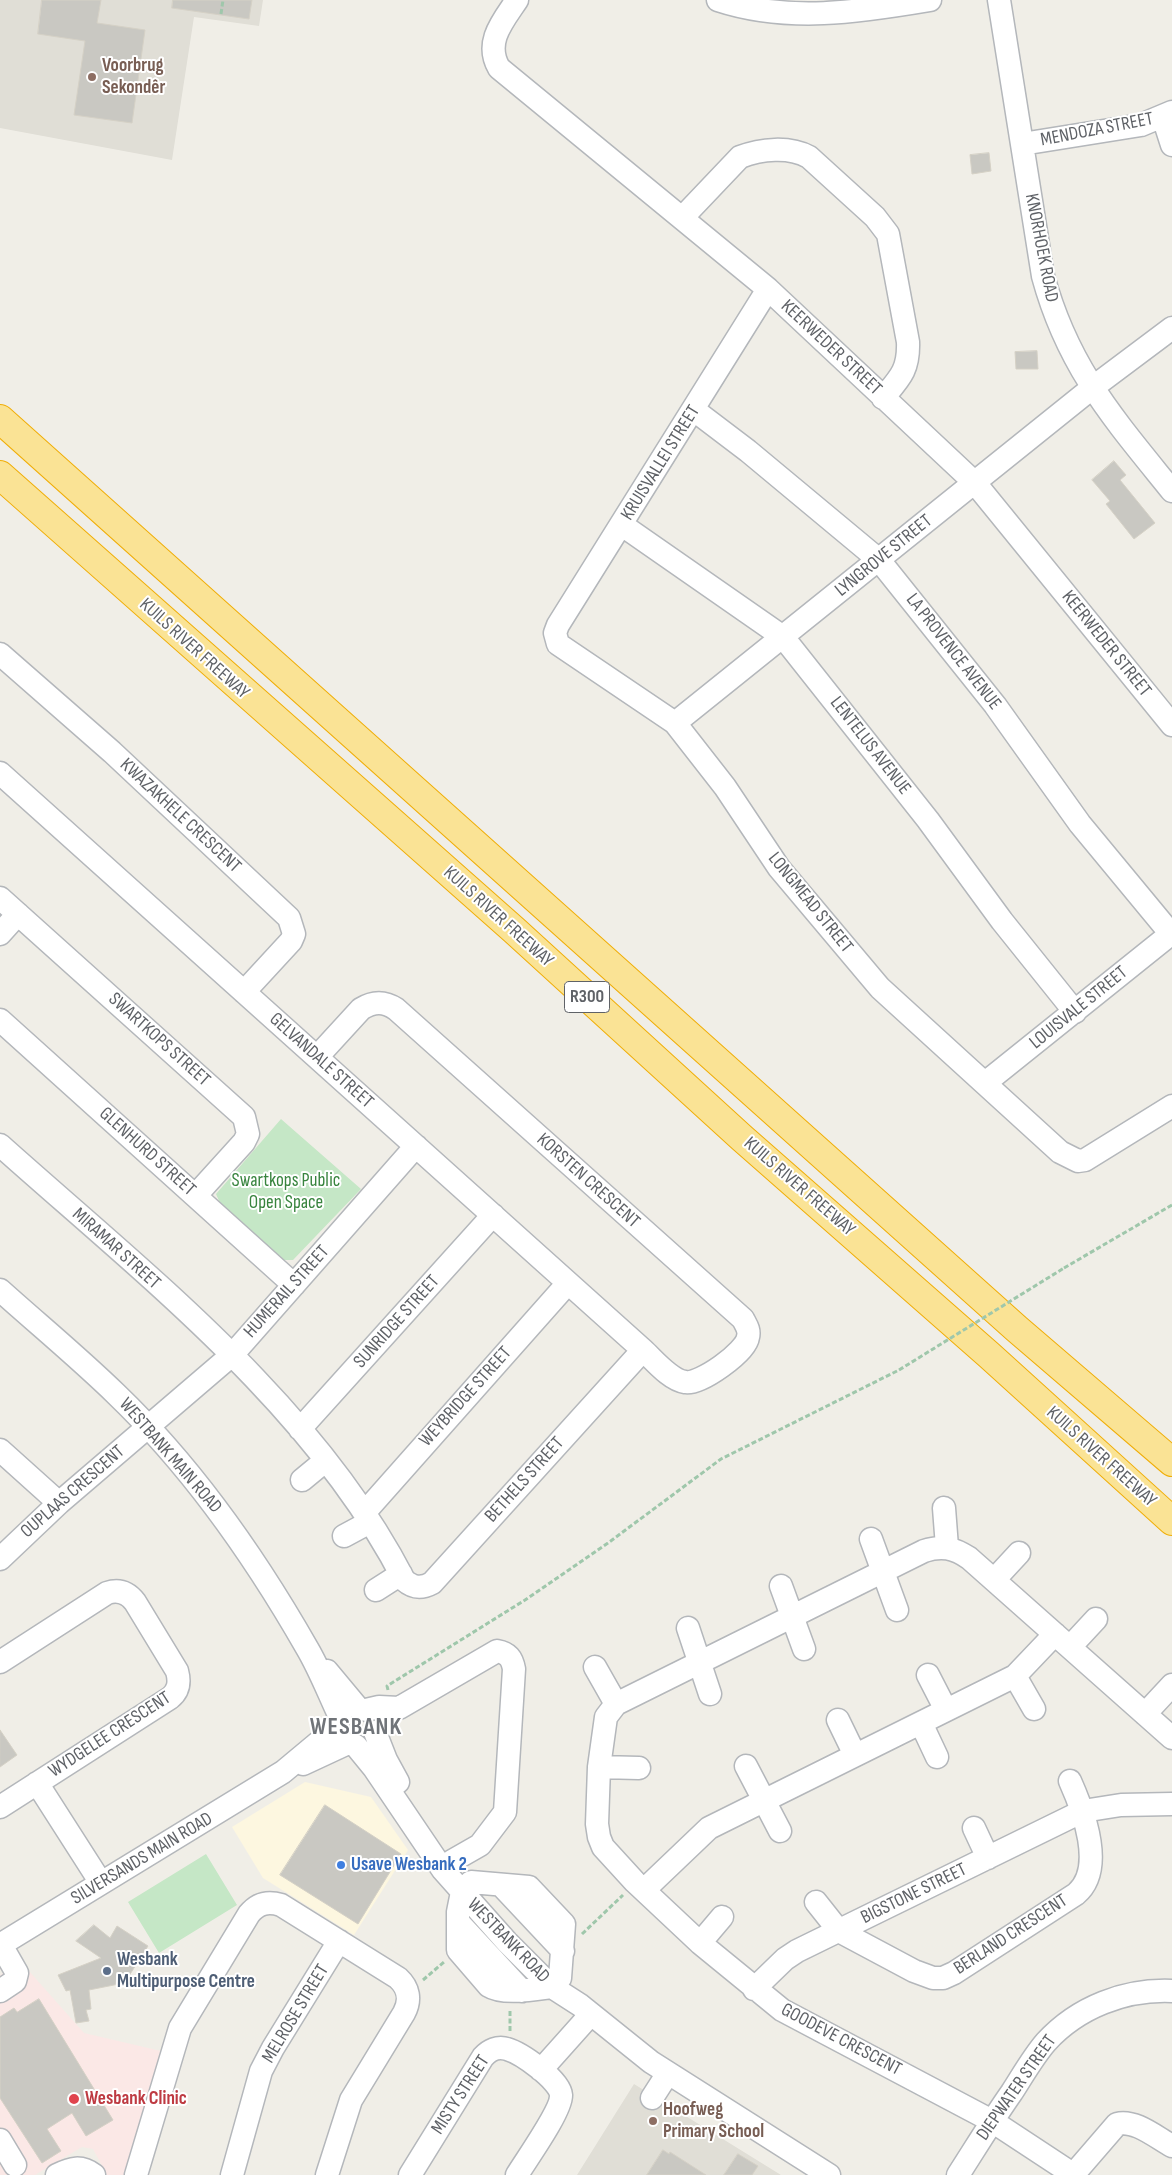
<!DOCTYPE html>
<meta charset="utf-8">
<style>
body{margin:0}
canvas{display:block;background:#f0eee7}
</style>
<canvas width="1172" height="2175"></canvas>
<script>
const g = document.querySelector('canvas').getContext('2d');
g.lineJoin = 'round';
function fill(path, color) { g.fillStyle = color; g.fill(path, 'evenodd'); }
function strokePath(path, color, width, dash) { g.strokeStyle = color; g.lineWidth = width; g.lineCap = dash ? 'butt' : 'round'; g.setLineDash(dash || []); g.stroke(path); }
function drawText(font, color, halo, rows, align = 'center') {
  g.font = font + ' "Sofia Sans Condensed",sans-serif'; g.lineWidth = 4; g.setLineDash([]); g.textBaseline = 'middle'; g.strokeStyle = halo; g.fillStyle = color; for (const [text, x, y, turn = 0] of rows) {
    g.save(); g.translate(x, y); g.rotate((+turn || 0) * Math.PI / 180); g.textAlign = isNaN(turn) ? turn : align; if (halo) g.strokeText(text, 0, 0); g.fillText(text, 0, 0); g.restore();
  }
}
fill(new Path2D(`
 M 305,1782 L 371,1797 L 408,1850 L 354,1935 L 263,1878 L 232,1827 Z`), '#fdf7e0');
fill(new Path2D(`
 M 0,0 L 263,0 L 259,26 L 194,17 L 172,160 L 0,128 Z
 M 634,2084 L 781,2175 L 577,2175 Z`), '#e0ded6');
fill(new Path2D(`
 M 21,1962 L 84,2033 L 161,2051 L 125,2175 L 107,2175 L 93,2149 L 82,2147 L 35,2175 L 0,2175 L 0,1975 Z`), '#fbe8e6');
fill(new Path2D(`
 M 281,1119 L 361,1189 L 293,1260 L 284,1260 L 220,1203 L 216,1194 Z
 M 206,1854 L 237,1905 L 159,1953 L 128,1902 Z`), '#c5e7c6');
const building = new Path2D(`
 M 42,0 L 101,0 L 97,23 L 145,30 L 132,123 L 74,115 L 85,41 L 38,34 Z
 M 173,0 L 252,0 L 249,19 L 172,8 Z
 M 989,153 L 991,171 L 972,174 L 970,155 Z
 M 1037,351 L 1038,369 L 1016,369 L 1015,352 Z
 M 1114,461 L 1126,475 L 1120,480 L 1155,523 L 1134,539 L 1106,504 L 1110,501 L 1092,480 Z
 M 0,1730 L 17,1755 L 0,1767 Z
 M 325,1805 L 401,1854 L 358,1924 L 280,1875 Z
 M 94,1925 L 110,1938 L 117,1926 L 148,1946 L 127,1979 L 119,1981 L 119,1984 L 89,1990 L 91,2009 L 86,2010 L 89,2021 L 76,2023 L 70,1990 L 66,1991 L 58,1975 L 101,1958 L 76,1941 Z
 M 39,1999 L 113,2120 L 86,2136 L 72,2113 L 47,2129 L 61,2151 L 42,2163 L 0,2098 L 0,2017 L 14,2008 L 17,2012 Z
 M 663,2150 L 669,2154 L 670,2152 L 706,2175 L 647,2175 Z
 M 738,2154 L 758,2166 L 752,2175 L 724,2175 Z`);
fill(building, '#c9c8c2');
strokePath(building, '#d5d1c6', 1);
const minor = new Path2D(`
 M 517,0 C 503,21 484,42 499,68 L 768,289 L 975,483 L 1172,725
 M 718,0 C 788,23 859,12 930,0
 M 999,0 L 1043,276 C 1068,368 1114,419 1172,491
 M 1163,117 L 1172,145
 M 1022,144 L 1141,125 L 1172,112
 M 682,218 L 740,157 C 761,149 789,146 809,157 L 875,217 L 888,234 L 908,342 C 909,370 900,378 883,398
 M 768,289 L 558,625 L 555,633 L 558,644 L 675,723 L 725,787 L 779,868 L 880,988 L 1060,1152 L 1078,1161 L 1085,1160 L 1172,1106
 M 694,410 L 748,451 L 879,560 L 995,705 L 1080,824 L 1171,934
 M 622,525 L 783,637 L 928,820 L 1002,921 L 1075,1012
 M 0,654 L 112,752 L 289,918 L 294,934 L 291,941 L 244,992
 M 675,723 L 1092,388 L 1172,328
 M 0,773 L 643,1350 C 654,1360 670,1380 685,1382 C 700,1385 746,1352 748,1337 C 750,1330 746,1325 743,1319 L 396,1009 C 384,1001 374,1001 361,1009 L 317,1057
 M 0,898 L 244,1117 L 248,1134 L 244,1142 L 196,1195
 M 0,934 L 18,914
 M 0,1020 L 294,1285
 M 985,1083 L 1172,933
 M 0,1145 C 143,1273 315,1406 404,1580 C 413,1588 421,1589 432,1583 L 643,1350
 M 0,1290 C 39,1325 79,1358 116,1394 C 192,1467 255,1557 307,1648 C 320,1670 329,1694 340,1717
 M 300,1429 L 493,1215
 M 0,1450 L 59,1503
 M 302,1480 L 325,1461
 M 944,1508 L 947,1547
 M 365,1512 L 568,1283
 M 344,1536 L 370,1522
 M 871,1539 L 897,1610
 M 0,1559 L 59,1503 L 233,1354 L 416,1146
 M 994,1580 L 1019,1553
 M 781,1586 L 804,1649
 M 376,1590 L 401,1574
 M 688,1628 L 710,1694
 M 1070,1647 L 1096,1619
 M 0,1662 L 107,1593 C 119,1589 128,1593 135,1602 L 177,1671 C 180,1682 179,1691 170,1698 L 0,1807
 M 595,1667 L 616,1704
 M 327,1671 L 357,1707
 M 928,1675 L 946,1710
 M 1015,1676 L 1034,1709
 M 366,1710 L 379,1707 L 399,1708 L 497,1651 C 508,1653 512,1658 514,1669 L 505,1812 L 480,1845 L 452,1861
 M 1145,1714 L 1172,1685
 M 838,1720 L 855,1755
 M 921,1723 L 937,1757
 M 375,1732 L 386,1760 L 398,1782
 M 356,1746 L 374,1768 L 443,1870 L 507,1942 L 552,1987 L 580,2005 L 651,2062 L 829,2175
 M 303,1764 L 346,1744
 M 746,1766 L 780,1831
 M 599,1767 L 639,1768
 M 37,1783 L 101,1883
 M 974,1828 L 988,1858
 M 471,1882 L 529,1887 L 564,1924 L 560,1978
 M 501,1885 L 563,1951
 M 644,1890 L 709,1828 L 1015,1676 L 1055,1634
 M 462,1892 L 458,1912 L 458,1950 L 489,1986 C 503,1995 536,1989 552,1987
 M 816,1902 L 839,1931 L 914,1971 L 933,1978 L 943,1978 L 954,1973 L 1076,1894 C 1106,1869 1083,1810 1070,1781
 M 458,1922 L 522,1991
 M 700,1943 L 722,1917
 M 0,1945 L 283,1772 L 337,1727
 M 754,1989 L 785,1959 L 797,1951 L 1083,1811 L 1121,1805 L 1172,1804
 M 0,1991 L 15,1981 L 17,1973 L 1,1945
 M 541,2070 L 591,2014
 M 652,2098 L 668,2073
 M 0,2140 L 15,2165
 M 57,2175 C 71,2168 81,2165 94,2175
 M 136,2175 L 180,2028 L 249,1914 C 258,1903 268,1901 281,1905 L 398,1978 C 409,1988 411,2000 404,2013 L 351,2100 L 327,2175
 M 232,2175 L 261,2071 L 273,2048 L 339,1941
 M 410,2175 L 483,2057 C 489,2050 498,2046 507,2049 C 521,2053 560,2080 561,2095 C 562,2110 526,2160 517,2175
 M 958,2175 C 976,2147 993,2119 1012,2092 C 1023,2075 1033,2057 1046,2042 C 1078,2007 1125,1989 1172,1991
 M 1073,2175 L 1117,2124 C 1135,2119 1157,2138 1172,2146
 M 1074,2175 L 992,2121 L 782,2010 L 700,1943 L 635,1882 L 603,1847 L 599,1837 L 597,1824 L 599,1767 L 606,1717 L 616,1704 L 924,1551 C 942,1545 954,1548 969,1558 L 1172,1738`);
const highway = new Path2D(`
 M 0,419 L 1017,1329 L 1172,1462
 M 0,475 L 514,930 L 742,1138 L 989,1355 L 1172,1521`);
strokePath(minor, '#b4b7bb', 25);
strokePath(highway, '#f0ae08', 30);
strokePath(new Path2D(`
 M 221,14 L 223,0
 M 1064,1268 L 1172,1205
 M 388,1690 L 387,1686 L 525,1600 L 608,1543 L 721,1459 L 899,1370
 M 582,1934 L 623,1895
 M 423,1980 L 444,1962
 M 510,2031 L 510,2010`), '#9fc7ab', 3, [5, 2.5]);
strokePath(minor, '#fff', 22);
strokePath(highway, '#fae395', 28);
strokePath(new Path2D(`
 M 899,1370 L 1064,1268`), '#9fc7ab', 3, [5, 2.5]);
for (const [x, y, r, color] of [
 [92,77,5,"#8d6e63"],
 [341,1865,5,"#3f7fe0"],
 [107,1971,5,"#5c6f8a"],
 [74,2099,6,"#e0444e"],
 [653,2121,5,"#8d6e63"]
]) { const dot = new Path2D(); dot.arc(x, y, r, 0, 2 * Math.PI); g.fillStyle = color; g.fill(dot); strokePath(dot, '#fff', 2); }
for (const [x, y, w] of [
 [587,997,45]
]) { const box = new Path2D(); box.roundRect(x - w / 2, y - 15.5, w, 31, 4); g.fillStyle = '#fff'; g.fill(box); strokePath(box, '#5f6267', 1); }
drawText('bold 18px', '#5f6267', null, [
 ["R300",587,997]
]);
drawText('bold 19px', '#785e54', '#fff', [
 ["Voorbrug",102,66],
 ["Sekondêr",102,88],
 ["Hoofweg",663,2110],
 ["Primary School",663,2132]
], 'left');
drawText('19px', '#5f6267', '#fff', [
 ["MENDOZA STREET",1097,130,-11],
 ["KNORHOEK ROAD",1041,248,79],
 ["KEERWEDER STREET",831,348,43],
 ["KRUISVALLEI STREET",661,463,-58],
 ["LYNGROVE STREET",884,556,-39],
 ["KEERWEDER STREET",1106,644,51],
 ["KUILS RIVER FREEWAY",194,649,42],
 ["LA PROVENCE AVENUE",953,652,52],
 ["LENTELUS AVENUE",870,746,52],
 ["KWAZAKHELE CRESCENT",180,816,43],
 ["LONGMEAD STREET",810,903,51],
 ["KUILS RIVER FREEWAY",498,917,42],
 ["LOUISVALE STREET",1079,1008,-39],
 ["SWARTKOPS STREET",159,1040,42],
 ["GELVANDALE STREET",321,1061,42],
 ["GLENHURD STREET",147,1152,42],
 ["KORSTEN CRESCENT",588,1181,42],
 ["KUILS RIVER FREEWAY",799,1187,41],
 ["MIRAMAR STREET",116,1249,42],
 ["HUMERAIL STREET",287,1292,-48],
 ["SUNRIDGE STREET",397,1322,-48],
 ["WEYBRIDGE STREET",466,1397,-48],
 ["WESTBANK MAIN ROAD",170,1456,49],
 ["KUILS RIVER FREEWAY",1101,1457,42],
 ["BETHELS STREET",525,1480,-48],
 ["OUPLAAS CRESCENT",73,1492,-41],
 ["WYDGELEE CRESCENT",110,1735,-33],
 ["SILVERSANDS MAIN ROAD",142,1859,-31],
 ["BIGSTONE STREET",914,1894,-26],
 ["BERLAND CRESCENT",1011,1935,-33],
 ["WESTBANK ROAD",508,1941,46],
 ["MELROSE STREET",296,2014,-59],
 ["GOODEVE CRESCENT",841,2040,28],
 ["DIEPWATER STREET",1017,2088,-55],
 ["MISTY STREET",461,2095,-57]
]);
drawText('19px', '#38843e', '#fff', [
 ["Swartkops Public",286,1181],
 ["Open Space",286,1203]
]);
drawText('bold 19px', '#366cbe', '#fff', [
 ["Usave Wesbank 2",351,1865]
], 'left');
drawText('bold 19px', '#4e5e75', '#fff', [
 ["Wesbank",117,1960],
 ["Multipurpose Centre",117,1982]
], 'left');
drawText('bold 19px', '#be3a42', '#fff', [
 ["Wesbank Clinic",85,2099]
], 'left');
g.letterSpacing = '1px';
drawText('bold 24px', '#707479', '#fff', [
 ["WESBANK",356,1728]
]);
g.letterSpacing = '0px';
</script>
